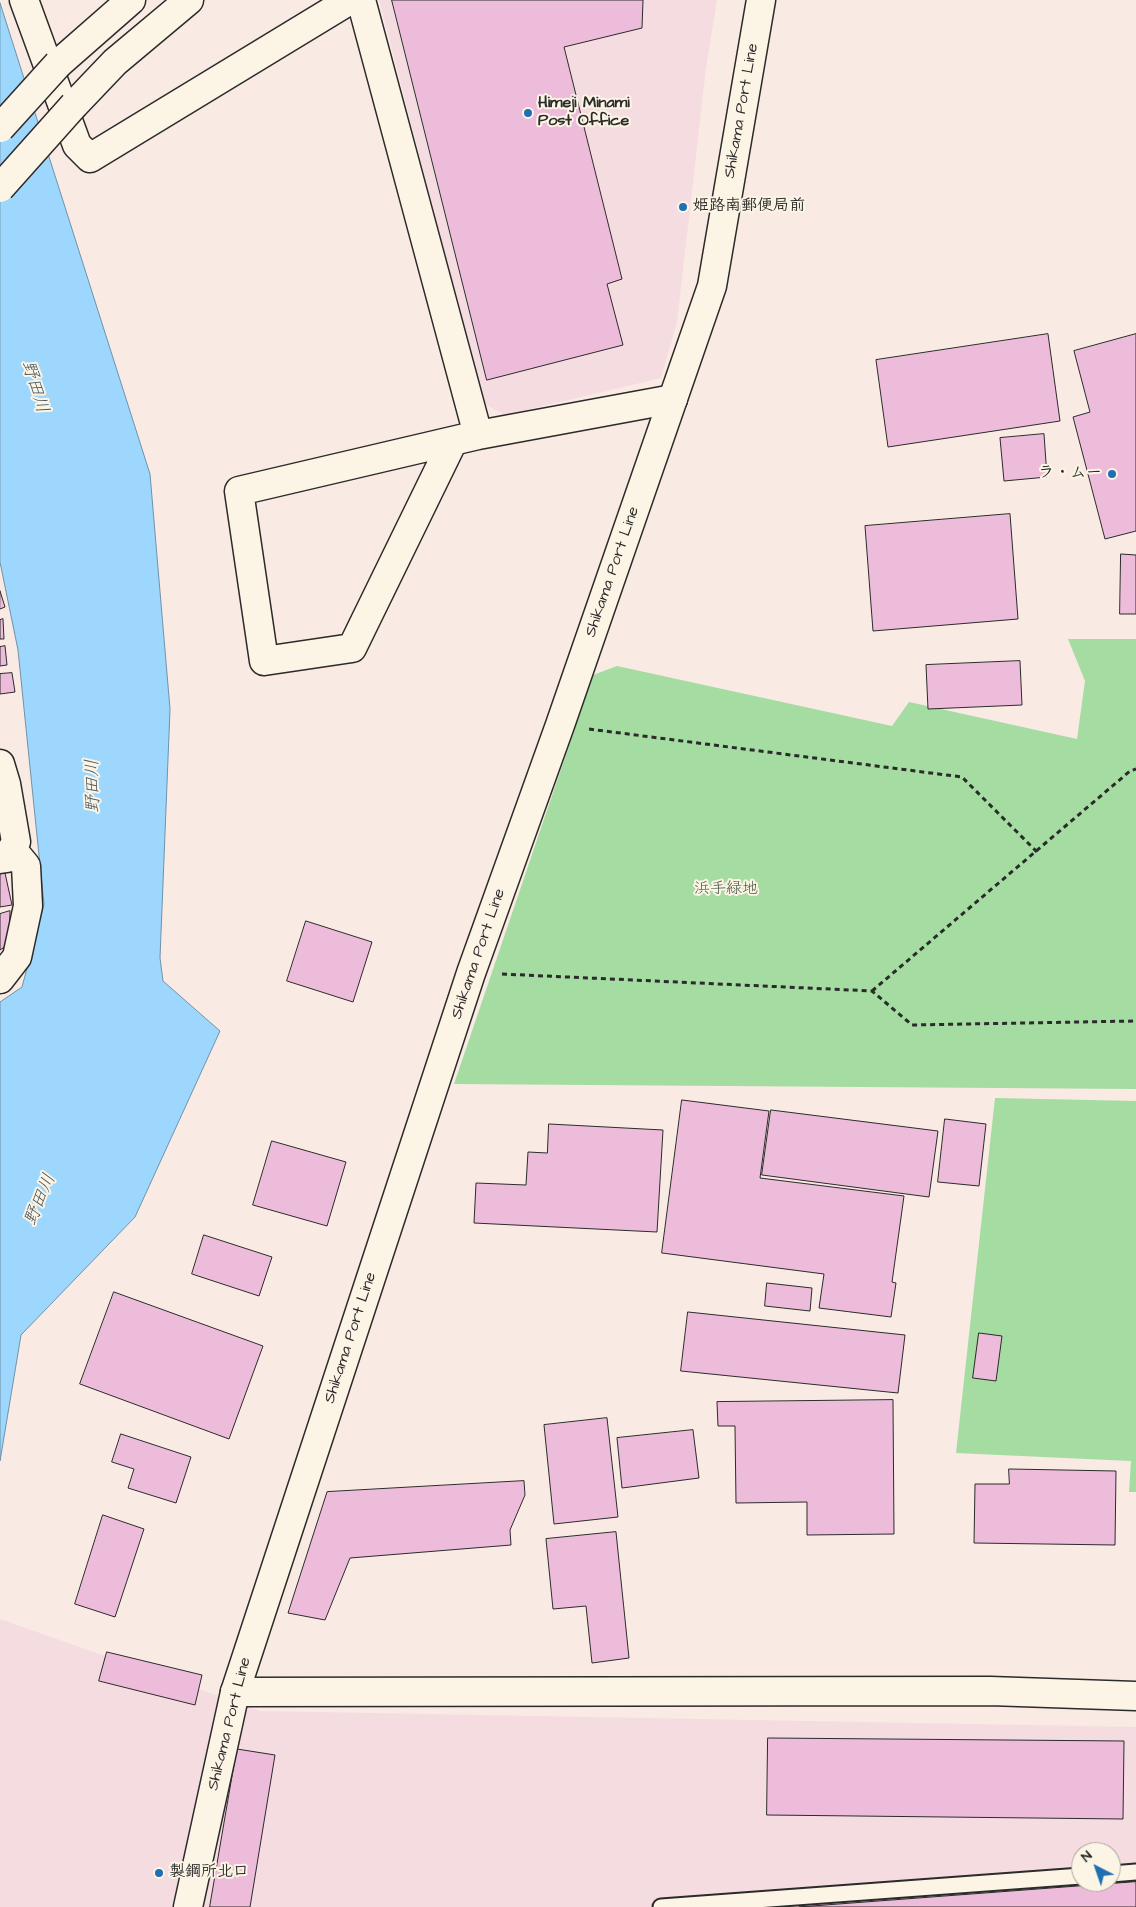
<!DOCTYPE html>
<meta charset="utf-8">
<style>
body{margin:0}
#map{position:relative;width:1136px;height:1907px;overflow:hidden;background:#f9eae3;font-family:"Architects Daughter",sans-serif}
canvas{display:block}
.north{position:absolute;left:1071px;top:1842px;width:50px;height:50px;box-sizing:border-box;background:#fcf5e5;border:1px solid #a8a49b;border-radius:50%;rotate:319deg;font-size:14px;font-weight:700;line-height:20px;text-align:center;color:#2b2b2b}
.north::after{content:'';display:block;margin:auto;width:18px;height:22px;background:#1f6fb2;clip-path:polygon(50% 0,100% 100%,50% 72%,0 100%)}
</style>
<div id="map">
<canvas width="1136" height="1907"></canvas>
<div class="north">N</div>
</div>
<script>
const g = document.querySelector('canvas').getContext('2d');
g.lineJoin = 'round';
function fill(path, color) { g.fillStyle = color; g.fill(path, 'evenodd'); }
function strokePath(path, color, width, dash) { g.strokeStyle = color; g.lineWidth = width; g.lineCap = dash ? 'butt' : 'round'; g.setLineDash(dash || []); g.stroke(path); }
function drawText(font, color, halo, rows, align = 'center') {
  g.font = font + ' "Architects Daughter","Klee One",sans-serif'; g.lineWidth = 4; g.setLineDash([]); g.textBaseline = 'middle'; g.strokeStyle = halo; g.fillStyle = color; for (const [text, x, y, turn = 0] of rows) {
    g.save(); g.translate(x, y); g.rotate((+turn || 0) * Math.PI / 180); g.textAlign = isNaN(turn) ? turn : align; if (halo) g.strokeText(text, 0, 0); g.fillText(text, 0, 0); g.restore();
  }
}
fill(new Path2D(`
 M 379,0 L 717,0 L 706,68 L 677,322 L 661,378 L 505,415 L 484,404 Z
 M 0,1619 L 261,1711 L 1136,1727 L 1136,1907 L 0,1907 ZM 1081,1852 L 1111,1852 L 1111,1882 L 1081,1882 Z`), '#f5dce1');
fill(new Path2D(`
 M 1068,639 L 1136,639 L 1136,1089 L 454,1084 L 593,675 L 617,666 L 892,726 L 909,702 L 1077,739 L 1085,681 Z
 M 995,1098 L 1136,1101 L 1136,1492 L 1129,1492 L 1131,1461 L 956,1453 Z`), '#a4dca1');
const water = new Path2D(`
 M 0,3 L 150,474 L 170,709 L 160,958 L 163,981 L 220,1031 L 135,1217 L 21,1335 L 0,1461 L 0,1002 L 22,987 L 44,904 L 18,650 L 0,562 Z`);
fill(water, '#9dd7fd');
strokePath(water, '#6f92a9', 1);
const building = new Path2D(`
 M 392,0 L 643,0 L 642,28 L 564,47 L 622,279 L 607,284 L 623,345 L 487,380 Z
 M 1048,334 L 1060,421 L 888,447 L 876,360 Z
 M 1136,334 L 1136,531 L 1105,539 L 1073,417 L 1090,412 L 1074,351 Z
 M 1044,434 L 1047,477 L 1004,481 L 1000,438 Z
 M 1010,514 L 1018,619 L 873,631 L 865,526 Z
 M 1121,554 L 1136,555 L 1136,614 L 1120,614 Z
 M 0,591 L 5,607 L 0,609 Z
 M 3,619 L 4,639 L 0,639 L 0,620 Z
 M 5,646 L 7,665 L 0,666 L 0,647 Z
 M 1020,661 L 1022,705 L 928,709 L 926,665 Z
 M 12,673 L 15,692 L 0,694 L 0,674 Z
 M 5,873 L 12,905 L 0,907 L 0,874 Z
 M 10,911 L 9,944 L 0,950 L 0,914 Z
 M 306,921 L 372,942 L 353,1002 L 287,981 Z
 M 682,1100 L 769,1111 L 760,1178 L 904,1196 L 892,1282 L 896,1283 L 891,1317 L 819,1308 L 824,1274 L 662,1253 Z
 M 771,1110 L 938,1131 L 929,1197 L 762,1175 Z
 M 945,1119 L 986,1124 L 979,1186 L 938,1182 Z
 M 549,1124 L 663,1130 L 657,1232 L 474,1223 L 476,1183 L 526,1185 L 528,1152 L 547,1153 Z
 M 272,1141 L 346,1162 L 327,1226 L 253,1205 Z
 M 204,1235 L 272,1257 L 259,1296 L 192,1274 Z
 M 767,1283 L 812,1288 L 810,1311 L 765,1306 Z
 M 114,1292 L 263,1346 L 229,1439 L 80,1384 Z
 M 688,1312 L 905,1335 L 898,1393 L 681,1371 Z
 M 979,1333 L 1002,1336 L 996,1381 L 973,1378 Z
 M 893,1400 L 894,1534 L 807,1535 L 807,1502 L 736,1503 L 735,1426 L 718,1426 L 717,1402 Z
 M 607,1418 L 618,1517 L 554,1524 L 544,1425 Z
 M 693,1430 L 699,1478 L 622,1488 L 617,1438 Z
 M 121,1434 L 191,1457 L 176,1503 L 128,1488 L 134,1469 L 112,1462 Z
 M 1009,1469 L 1116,1471 L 1115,1545 L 974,1543 L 975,1484 L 1009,1484 Z
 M 524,1481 L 525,1495 L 510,1530 L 511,1545 L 350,1558 L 325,1620 L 288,1613 L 327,1492 Z
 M 103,1515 L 144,1529 L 115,1617 L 75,1604 Z
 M 616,1532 L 629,1658 L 592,1663 L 586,1606 L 553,1609 L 546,1539 Z
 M 107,1652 L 202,1675 L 195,1705 L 99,1681 Z
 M 768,1738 L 1124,1741 L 1123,1819 L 767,1815 Z
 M 237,1749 L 275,1755 L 250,1907 L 210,1907 Z
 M 1136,1882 L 1136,1907 L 799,1907 Z`);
fill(building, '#edbcdb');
strokePath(building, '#2b2b2b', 1);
const service = new Path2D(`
 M 1111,1874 L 1136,1872
 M 661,1907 L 1081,1876`);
const minor = new Path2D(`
 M 24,0 L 77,145 L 90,158 L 350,0
 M 361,0 L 478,435
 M 453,441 L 352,648 L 264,661 L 239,491 L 478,435 L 673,399
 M 0,764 L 6,784 L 16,842 L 7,858 L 0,859
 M 0,979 L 17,957 L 28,906 L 26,866 L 12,849`);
const tertiary = new Path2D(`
 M 235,1692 L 990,1691 L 1136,1696`);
const secondary = new Path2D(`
 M 188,1907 L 235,1692 L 471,973 L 560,725 L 712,286 L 761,0`);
const trunk = new Path2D(`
 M 58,64 L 131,0
 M 74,105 L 115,62 L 189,0`);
strokePath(service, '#2b2b2b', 19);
strokePath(minor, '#2b2b2b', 31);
strokePath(tertiary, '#2b2b2b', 31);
strokePath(secondary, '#2b2b2b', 31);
strokePath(trunk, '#2b2b2b', 31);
strokePath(new Path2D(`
 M 589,729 L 962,777 L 1037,852
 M 502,974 L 872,991 L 912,1025 L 1136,1021
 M 872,991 L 1130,771 L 1136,769`), '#2b2b2b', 3, [5, 4]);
strokePath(service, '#fcf5e5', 15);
strokePath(minor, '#fcf5e5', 28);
strokePath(tertiary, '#fcf5e5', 28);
strokePath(secondary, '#fcf5e5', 28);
strokePath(trunk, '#fcf5e5', 28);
const trunkBridge = new Path2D(`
 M 0,128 L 58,64
 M 0,188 L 74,105`);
strokePath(trunkBridge, '#2b2b2b', 31, []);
strokePath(trunkBridge, '#fcf5e5', 28);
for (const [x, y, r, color] of [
 [528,113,5,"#1f6fb2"],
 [683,207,5,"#1f6fb2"],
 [1112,474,5,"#1f6fb2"],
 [159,1873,5,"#1f6fb2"]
]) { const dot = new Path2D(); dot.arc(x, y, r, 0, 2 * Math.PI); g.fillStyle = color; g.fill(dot); strokePath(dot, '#fcf5e5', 2); }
drawText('bold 16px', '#2b2b2b', '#fcf5e5', [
 ["Himeji Minami",538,104],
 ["Post Office",538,122],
 ["姫路南郵便局前",693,207],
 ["ラ・ムー",1102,474,"right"],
 ["製鋼所北口",169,1873]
], 'left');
drawText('16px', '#2b2b2b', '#fcf5e5', [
 ["Shikama Port Line",742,111,-80],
 ["Shikama Port Line",613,572,-71],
 ["Shikama Port Line",479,954,-71],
 ["Shikama Port Line",351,1338,-72],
 ["Shikama Port Line",230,1724,-76]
]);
drawText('16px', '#495748', '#fcf5e5', [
 ["浜手緑地",726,890]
]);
drawText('italic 18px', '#485660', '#fcf5e5', [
 ["野田川",34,387,73],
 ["野田川",94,786,-91],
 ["野田川",41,1200,-67]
]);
</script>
